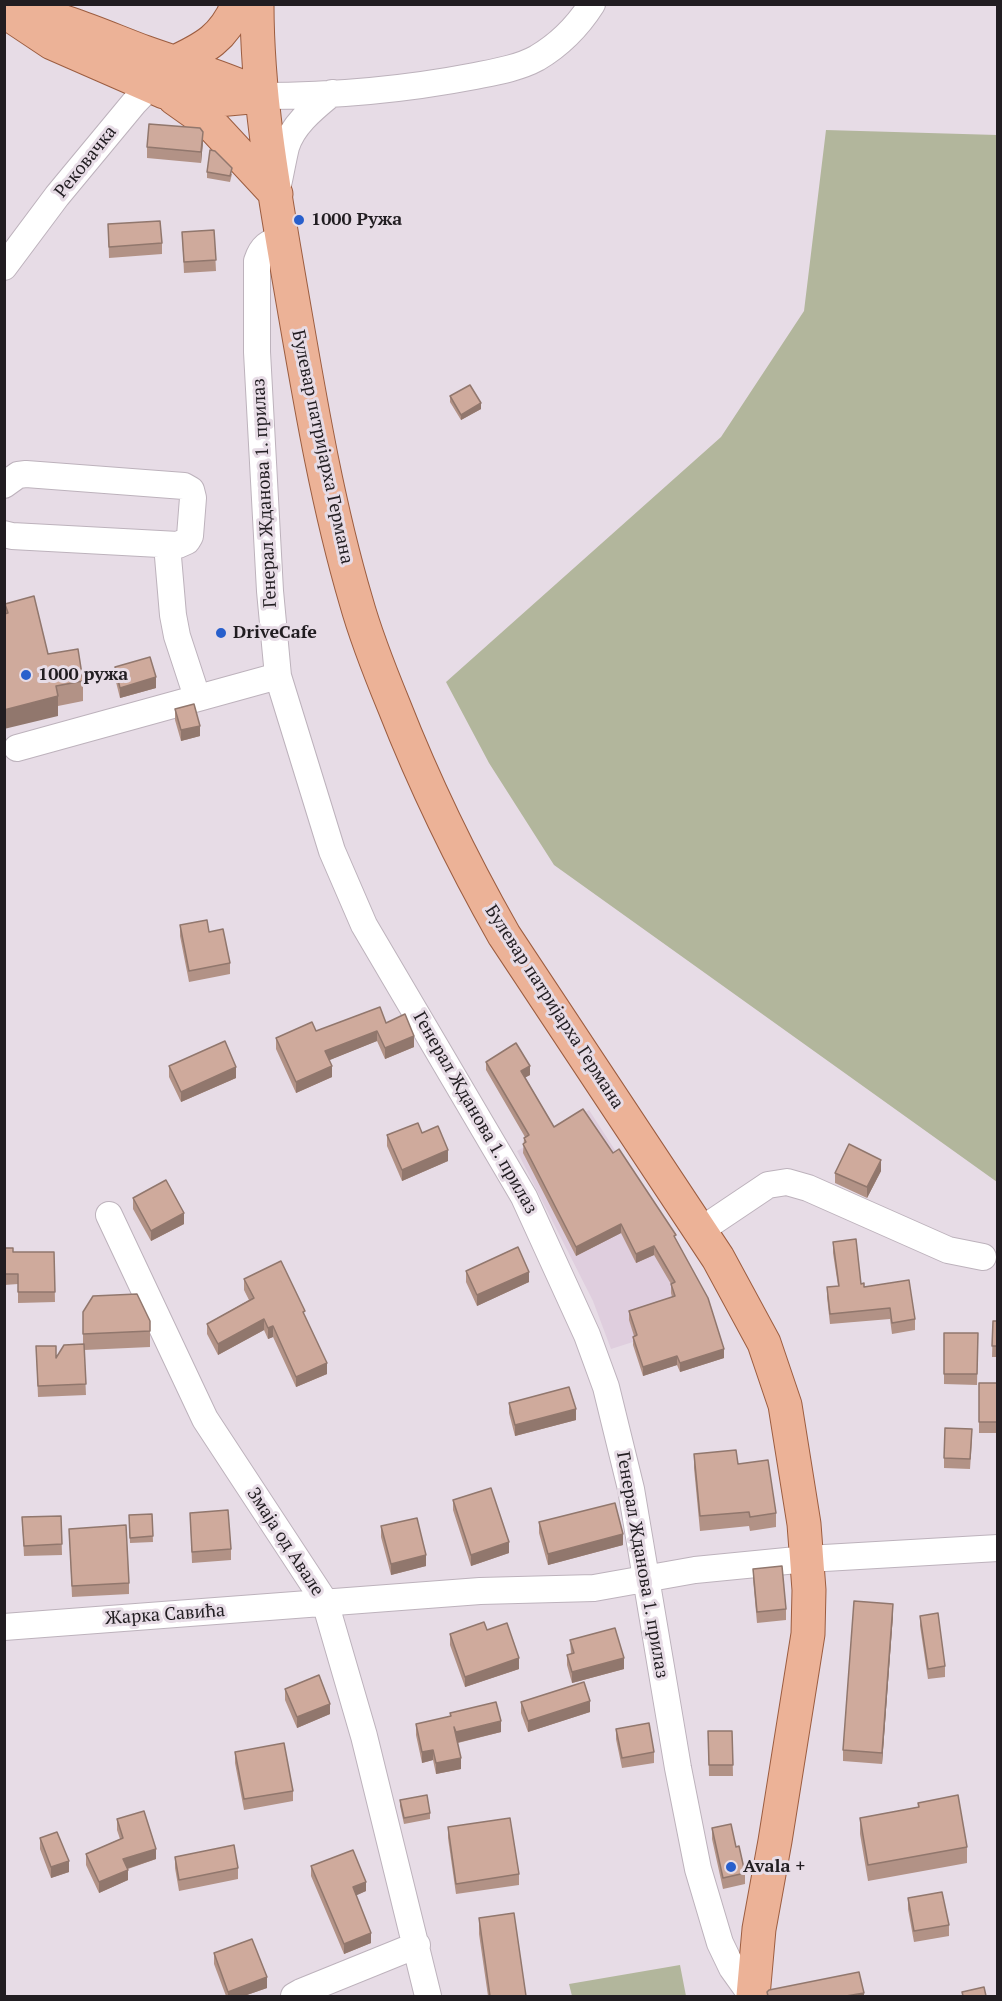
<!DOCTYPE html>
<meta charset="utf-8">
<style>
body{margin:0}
#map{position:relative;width:1002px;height:2001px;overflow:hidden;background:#e7dce6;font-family:"PT Serif",serif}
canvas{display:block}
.frame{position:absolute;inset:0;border:6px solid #211d21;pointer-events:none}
</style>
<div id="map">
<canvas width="1002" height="2001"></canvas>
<div class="frame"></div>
</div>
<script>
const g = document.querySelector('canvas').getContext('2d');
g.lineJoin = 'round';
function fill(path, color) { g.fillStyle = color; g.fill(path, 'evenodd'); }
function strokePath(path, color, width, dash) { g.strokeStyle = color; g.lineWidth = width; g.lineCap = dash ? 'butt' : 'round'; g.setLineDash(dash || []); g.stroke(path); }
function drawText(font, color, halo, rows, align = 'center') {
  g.font = font + ' "PT Serif",serif'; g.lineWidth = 6; g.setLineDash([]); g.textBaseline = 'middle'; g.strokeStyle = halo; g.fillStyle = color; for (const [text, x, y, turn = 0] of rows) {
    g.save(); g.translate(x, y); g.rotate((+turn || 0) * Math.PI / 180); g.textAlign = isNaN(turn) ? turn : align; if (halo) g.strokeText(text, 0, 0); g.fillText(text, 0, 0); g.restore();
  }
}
fill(new Path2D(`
 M 589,1110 L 679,1249 L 714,1316 L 611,1349 L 593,1301 L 517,1151 Z`), '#dfcede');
fill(new Path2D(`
 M 826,130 L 997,135 L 997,1182 L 554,865 L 489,763 L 446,682 L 721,437 L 804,311 Z
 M 680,1965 L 686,1996 L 572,1996 L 569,1984 Z`), '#b2b69c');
const minor = new Path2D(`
 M 261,96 C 330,96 408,89 475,76 C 495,72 519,68 537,58 C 559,45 578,26 592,4
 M 278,185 C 281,172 283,159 286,147 C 293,124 314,108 332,93
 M 282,238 C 268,243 262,246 257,261 L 257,352 L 270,591 L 278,676 L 332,851 L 364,925 L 524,1197 L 587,1335 L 606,1387 L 631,1489 L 678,1768 L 698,1869 L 720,1943 L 732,1968 L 752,1996
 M 4,267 L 57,196 L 134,103 L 162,74
 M 4,485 L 18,475 L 26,474 L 184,486 L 191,490 L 193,498 L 190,536 L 187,541 L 178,545 L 12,536 L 4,534
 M 167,545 L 173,615 L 177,636 L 197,697
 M 17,748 L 278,676
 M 109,1215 L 205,1419 L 325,1602 L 364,1736 L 428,1996
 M 701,1230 L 768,1185 L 787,1182 L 808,1188 L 948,1250 L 983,1257
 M 4,1627 L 480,1591 L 594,1588 L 695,1570 L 807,1559 L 998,1548
 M 294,1996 L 301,1992 L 417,1945`);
const major = new Path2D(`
 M 257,4 C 257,100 275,196 291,290 C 309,394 326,499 356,601 C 366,637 380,672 394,706 C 425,785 462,861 504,935 L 718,1258 L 764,1343 L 785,1405 L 804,1524 L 809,1590 L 808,1634 L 775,1841 L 759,1929 L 753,1996
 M 4,11 L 52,43 L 164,92 L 217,100 L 261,96
 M 21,11 C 63,18 104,37 144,52 C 183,66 223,77 261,95
 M 173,63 C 205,48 224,38 238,4
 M 174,98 L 212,125 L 276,194`);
strokePath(minor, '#bdb2bc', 28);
strokePath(major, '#9c5d40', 35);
strokePath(minor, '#fff', 26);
strokePath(major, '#ecb297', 33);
fill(new Path2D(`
 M 203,142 L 201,163 L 147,158 L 147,147 Z
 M 207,172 L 232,174 L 230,182 L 207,178 Z
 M 108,224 L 162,243 L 162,254 L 109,258 Z
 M 214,230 L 216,271 L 184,273 L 182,232 Z
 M 450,396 L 481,409 L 461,420 L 450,402 Z
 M 5,604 L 48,654 L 83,681 L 83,701 L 58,706 L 58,716 L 5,613 Z
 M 115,667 L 156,688 L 120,698 L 115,678 Z
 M 175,709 L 200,736 L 181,741 L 175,720 Z
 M 180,925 L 209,932 L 230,963 L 230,974 L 189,982 L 180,936 Z
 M 386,1023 L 414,1047 L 385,1059 L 377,1041 L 329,1060 L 332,1077 L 296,1093 L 276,1049 L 276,1038 L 316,1031 Z
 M 486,1062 L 530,1075 L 525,1077 L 554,1127 L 613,1153 L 676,1239 L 724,1358 L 680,1372 L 677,1365 L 643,1376 L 633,1345 L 633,1337 L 634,1336 L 629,1320 L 629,1311 L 672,1297 L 671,1293 L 671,1284 L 654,1255 L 636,1263 L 621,1233 L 576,1256 L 523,1153 L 524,1138 L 525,1137 L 486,1070 Z
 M 169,1066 L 236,1078 L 181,1102 L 169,1077 Z
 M 387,1135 L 448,1161 L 402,1181 L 387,1146 Z
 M 881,1171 L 867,1198 L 835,1183 L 835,1173 Z
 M 133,1198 L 184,1224 L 151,1241 L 133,1209 Z
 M 833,1242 L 861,1284 L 864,1287 L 915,1319 L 915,1330 L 892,1334 L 890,1319 L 830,1324 L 827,1297 L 827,1287 L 838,1286 L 833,1253 Z
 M 4,1248 L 13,1252 L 54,1252 L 55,1302 L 18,1303 L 18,1284 L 4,1285 Z
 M 466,1271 L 529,1282 L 477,1306 L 466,1282 Z
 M 244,1279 L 305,1316 L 327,1374 L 296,1387 L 273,1337 L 268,1339 L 264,1330 L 218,1355 L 207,1334 L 207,1324 L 249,1300 L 244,1290 Z
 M 83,1312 L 150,1321 L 150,1347 L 84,1350 L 86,1395 L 38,1397 L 36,1346 L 56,1358 L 83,1344 Z
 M 993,1321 L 998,1321 L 998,1357 L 992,1357 Z
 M 944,1333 L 978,1333 L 977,1385 L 944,1384 Z
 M 979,1383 L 998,1383 L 998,1433 L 979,1433 Z
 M 509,1403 L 576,1420 L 515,1436 L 509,1413 Z
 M 972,1440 L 970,1469 L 944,1468 L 944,1458 Z
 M 694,1454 L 738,1464 L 776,1513 L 776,1527 L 750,1531 L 749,1526 L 700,1531 L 694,1468 Z
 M 453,1500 L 509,1553 L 471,1566 L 453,1510 Z
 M 190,1513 L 231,1549 L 231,1560 L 192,1563 Z
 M 152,1514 L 153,1542 L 130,1543 L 129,1515 Z
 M 61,1516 L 62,1555 L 24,1556 L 22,1517 Z
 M 539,1522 L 623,1545 L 548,1565 L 539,1533 Z
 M 381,1526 L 426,1566 L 391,1575 L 381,1537 Z
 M 69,1529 L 129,1583 L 129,1594 L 72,1597 Z
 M 753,1569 L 786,1609 L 786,1620 L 757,1623 L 753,1579 Z
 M 893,1615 L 882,1764 L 843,1761 L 843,1750 Z
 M 920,1616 L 945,1666 L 945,1677 L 928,1679 L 920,1626 Z
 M 487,1630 L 519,1669 L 465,1687 L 450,1645 L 450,1634 Z
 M 570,1640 L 624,1669 L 572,1683 L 567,1665 L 567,1655 L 571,1654 Z
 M 285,1689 L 330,1714 L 297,1728 L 285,1700 Z
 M 521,1702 L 590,1712 L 528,1732 L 521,1713 Z
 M 450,1713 L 501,1732 L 458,1743 L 461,1769 L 436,1774 L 433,1760 L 422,1763 L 416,1735 L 416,1724 L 450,1717 Z
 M 616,1729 L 654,1752 L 654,1763 L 622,1768 L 616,1739 Z
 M 708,1731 L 732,1731 L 733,1776 L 709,1776 Z
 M 235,1752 L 293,1791 L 293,1801 L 244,1810 L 235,1763 Z
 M 400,1800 L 430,1813 L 430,1819 L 404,1824 L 400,1806 Z
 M 918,1803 L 967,1847 L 967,1863 L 868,1881 L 860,1834 L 860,1818 L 918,1807 Z
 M 117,1819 L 156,1859 L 128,1869 L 128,1880 L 99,1893 L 86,1865 L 86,1854 L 120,1839 L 117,1830 Z
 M 448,1827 L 519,1874 L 519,1885 L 456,1894 L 448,1838 Z
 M 712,1828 L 736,1847 L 745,1873 L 745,1884 L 723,1889 L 712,1839 Z
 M 40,1838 L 69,1872 L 51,1878 L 40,1849 Z
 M 175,1857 L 238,1868 L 238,1879 L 179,1891 L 175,1868 Z
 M 311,1866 L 366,1891 L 356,1895 L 371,1943 L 344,1954 L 311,1876 Z
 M 908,1898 L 949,1925 L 949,1936 L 914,1942 L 908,1909 Z
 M 479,1918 L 526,1996 L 488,1996 L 479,1934 Z
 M 214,1953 L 267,1988 L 244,1996 L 226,1996 L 214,1964 Z`), '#b29286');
fill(new Path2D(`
 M 203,132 L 203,142 L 201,163 L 201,152 Z
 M 481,403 L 481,409 L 461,420 L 461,415 Z
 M 156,677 L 156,688 L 120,698 L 120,688 Z
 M 58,696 L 58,716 L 4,729 L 4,710 Z
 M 200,726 L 200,736 L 181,741 L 181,730 Z
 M 377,1031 L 377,1041 L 325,1062 L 325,1051 Z
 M 414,1036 L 414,1047 L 385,1059 L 385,1048 Z
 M 332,1066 L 332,1077 L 296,1093 L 296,1082 Z
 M 530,1066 L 530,1075 L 521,1080 L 521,1071 Z
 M 236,1067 L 236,1078 L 181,1102 L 181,1092 Z
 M 448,1150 L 448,1161 L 402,1181 L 402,1170 Z
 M 881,1160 L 881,1171 L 867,1198 L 867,1187 Z
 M 184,1213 L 184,1224 L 151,1241 L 151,1231 Z
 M 621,1224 L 621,1233 L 576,1256 L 576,1247 Z
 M 654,1246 L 654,1255 L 636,1263 L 636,1254 Z
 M 529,1272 L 529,1282 L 477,1306 L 477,1295 Z
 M 264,1319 L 264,1330 L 218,1355 L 218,1344 Z
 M 273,1326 L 273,1337 L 268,1339 L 268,1328 Z
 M 724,1349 L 724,1358 L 680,1372 L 680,1363 Z
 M 677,1356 L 677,1365 L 643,1376 L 643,1367 Z
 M 327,1363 L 327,1374 L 296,1387 L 296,1377 Z
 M 576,1409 L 576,1420 L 515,1436 L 515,1425 Z
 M 623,1534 L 623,1545 L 548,1565 L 548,1554 Z
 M 509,1542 L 509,1553 L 471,1566 L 471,1555 Z
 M 426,1555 L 426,1566 L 391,1575 L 391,1564 Z
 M 893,1604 L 893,1615 L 882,1764 L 882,1753 Z
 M 519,1658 L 519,1669 L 465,1687 L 465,1677 Z
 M 624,1658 L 624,1669 L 572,1683 L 572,1672 Z
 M 590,1701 L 590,1712 L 528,1732 L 528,1721 Z
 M 330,1704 L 330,1714 L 297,1728 L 297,1717 Z
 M 501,1721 L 501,1732 L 456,1743 L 456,1732 Z
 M 433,1750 L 433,1760 L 422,1763 L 422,1752 Z
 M 461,1758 L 461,1769 L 436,1774 L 436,1763 Z
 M 156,1849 L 156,1859 L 123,1870 L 123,1859 Z
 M 69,1861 L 69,1872 L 51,1878 L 51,1867 Z
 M 128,1870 L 128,1880 L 99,1893 L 99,1882 Z
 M 366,1882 L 366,1891 L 353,1897 L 353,1887 Z
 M 371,1933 L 371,1943 L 344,1954 L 344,1944 Z
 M 267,1977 L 267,1988 L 244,1996 L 228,1996 L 228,1992 Z
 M 864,1993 L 864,1996 L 846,1996 Z`), '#91776d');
const building = new Path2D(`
 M 149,124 L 200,128 L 203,132 L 201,152 L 147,147 Z
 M 210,150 L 215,151 L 232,168 L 230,176 L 207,172 Z
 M 160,221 L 162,243 L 109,247 L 108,224 Z
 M 214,230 L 216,260 L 184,262 L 182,232 Z
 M 470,385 L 481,403 L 461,415 L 450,396 Z
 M 34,596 L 48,654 L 78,649 L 83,681 L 56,686 L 58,696 L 4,710 L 4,614 L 8,613 L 5,604 Z
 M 150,657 L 156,677 L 120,688 L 115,667 Z
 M 194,704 L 200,726 L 181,730 L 175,709 Z
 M 207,920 L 209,932 L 223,929 L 230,963 L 189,971 L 180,925 Z
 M 380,1007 L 386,1023 L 405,1014 L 414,1036 L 385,1048 L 377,1031 L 325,1051 L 332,1066 L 296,1082 L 276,1038 L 312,1022 L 316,1031 Z
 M 225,1041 L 236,1067 L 181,1092 L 169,1066 Z
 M 516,1043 L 530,1066 L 521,1071 L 554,1127 L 583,1109 L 613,1153 L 619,1149 L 676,1235 L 674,1236 L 708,1298 L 724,1349 L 680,1363 L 677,1356 L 643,1367 L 633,1337 L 637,1335 L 629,1311 L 675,1296 L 671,1284 L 675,1282 L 654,1246 L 636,1254 L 621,1224 L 576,1247 L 523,1144 L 526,1142 L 524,1138 L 529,1135 L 486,1062 Z
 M 418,1123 L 422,1133 L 438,1126 L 448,1150 L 402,1170 L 387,1135 Z
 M 849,1144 L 881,1160 L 867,1187 L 835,1173 Z
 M 166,1180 L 184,1213 L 151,1231 L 133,1198 Z
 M 856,1239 L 861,1284 L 864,1283 L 864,1287 L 909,1280 L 915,1319 L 892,1323 L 890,1308 L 830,1314 L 827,1287 L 839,1286 L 833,1242 Z
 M 518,1247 L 529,1272 L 477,1295 L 466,1271 Z
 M 4,1248 L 13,1248 L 13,1252 L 54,1252 L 55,1292 L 18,1292 L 18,1274 L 4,1274 Z
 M 281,1261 L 305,1311 L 303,1312 L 327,1363 L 296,1377 L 273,1326 L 268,1328 L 264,1319 L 218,1344 L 207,1324 L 254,1298 L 244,1279 Z
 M 137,1294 L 150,1321 L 150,1331 L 83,1334 L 83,1312 L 93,1296 Z
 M 993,1321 L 998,1321 L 998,1346 L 992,1346 Z
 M 944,1333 L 978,1333 L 977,1374 L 944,1374 Z
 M 84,1344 L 86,1384 L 38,1386 L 36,1346 L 56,1346 L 56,1358 L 64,1345 Z
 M 979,1383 L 998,1383 L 998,1422 L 979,1422 Z
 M 569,1387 L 576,1409 L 515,1425 L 509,1403 Z
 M 945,1428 L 972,1429 L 970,1459 L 944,1458 Z
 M 736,1450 L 738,1464 L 768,1460 L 776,1513 L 750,1517 L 749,1512 L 700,1516 L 694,1454 Z
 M 491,1488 L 509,1542 L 471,1555 L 453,1500 Z
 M 615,1503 L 623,1534 L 548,1554 L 539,1522 Z
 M 228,1510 L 231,1549 L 192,1552 L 190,1513 Z
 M 152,1514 L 153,1536 L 130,1538 L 129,1515 Z
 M 61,1516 L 62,1544 L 24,1546 L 22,1517 Z
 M 417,1518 L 426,1555 L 391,1564 L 381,1526 Z
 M 126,1525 L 129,1583 L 72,1586 L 69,1529 Z
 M 782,1566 L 786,1609 L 757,1612 L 753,1569 Z
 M 854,1601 L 893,1604 L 882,1753 L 843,1750 Z
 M 938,1613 L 945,1666 L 928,1669 L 920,1616 Z
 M 484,1622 L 487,1630 L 507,1623 L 519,1658 L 465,1677 L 450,1634 Z
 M 615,1628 L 624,1658 L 572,1672 L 567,1655 L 574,1653 L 570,1640 Z
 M 319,1675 L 330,1704 L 297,1717 L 285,1689 Z
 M 584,1682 L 590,1701 L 528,1721 L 521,1702 Z
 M 496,1702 L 501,1721 L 456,1732 L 454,1727 L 461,1758 L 436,1763 L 433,1750 L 422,1752 L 416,1724 L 451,1716 L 450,1713 Z
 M 649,1723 L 654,1752 L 622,1758 L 616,1729 Z
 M 708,1731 L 732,1731 L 733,1765 L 709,1765 Z
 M 284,1743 L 293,1791 L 244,1799 L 235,1752 Z
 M 427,1795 L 430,1813 L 404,1818 L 400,1800 Z
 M 958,1795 L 967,1847 L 868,1865 L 860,1818 L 919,1807 L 918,1803 Z
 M 144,1811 L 156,1849 L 123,1859 L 128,1870 L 99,1882 L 86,1854 L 123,1838 L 117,1819 Z
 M 510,1818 L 519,1874 L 456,1884 L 448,1827 Z
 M 731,1824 L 736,1847 L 739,1846 L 745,1873 L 723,1878 L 712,1828 Z
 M 57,1832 L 69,1861 L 51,1867 L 40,1838 Z
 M 234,1845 L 238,1868 L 179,1880 L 175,1857 Z
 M 353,1850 L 366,1882 L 353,1887 L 371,1933 L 344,1944 L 311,1866 Z
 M 942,1892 L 949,1925 L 914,1931 L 908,1898 Z
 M 514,1913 L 526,1996 L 490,1996 L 479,1918 Z
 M 252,1939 L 267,1977 L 228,1992 L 214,1953 Z
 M 859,1972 L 864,1993 L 846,1996 L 768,1996 L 767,1992 L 769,1990 Z
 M 984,1987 L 986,1996 L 963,1996 L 962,1992 Z`);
fill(building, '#cfaa9c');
strokePath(building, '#91776d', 1.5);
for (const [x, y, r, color] of [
 [299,220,6,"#285fcc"],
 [221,633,6,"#285fcc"],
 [26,675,6,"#285fcc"],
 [731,1867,6,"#285fcc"]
]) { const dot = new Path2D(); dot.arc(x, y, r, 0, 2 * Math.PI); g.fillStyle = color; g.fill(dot); strokePath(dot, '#e7dce6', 2); }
drawText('18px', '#211d21', '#e7dce6', [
 ["Рековачка",86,162,-51],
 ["Булевар патријарха Германа",322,447,78],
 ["Генерал Жданова 1. прилаз",265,493,-93],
 ["Булевар патријарха Германа",554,1007,57],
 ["Генерал Жданова 1. прилаз",475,1113,60],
 ["Змаја од Авале",285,1542,57],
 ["Генерал Жданова 1. прилаз",642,1565,80],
 ["Жарка Савића",165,1615,-4]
]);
drawText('bold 18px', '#211d21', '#e7dce6', [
 ["1000 Ружа",311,220],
 ["DriveCafe",233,633],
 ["1000 ружа",38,675],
 ["Avala +",743,1867]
], 'left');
</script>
